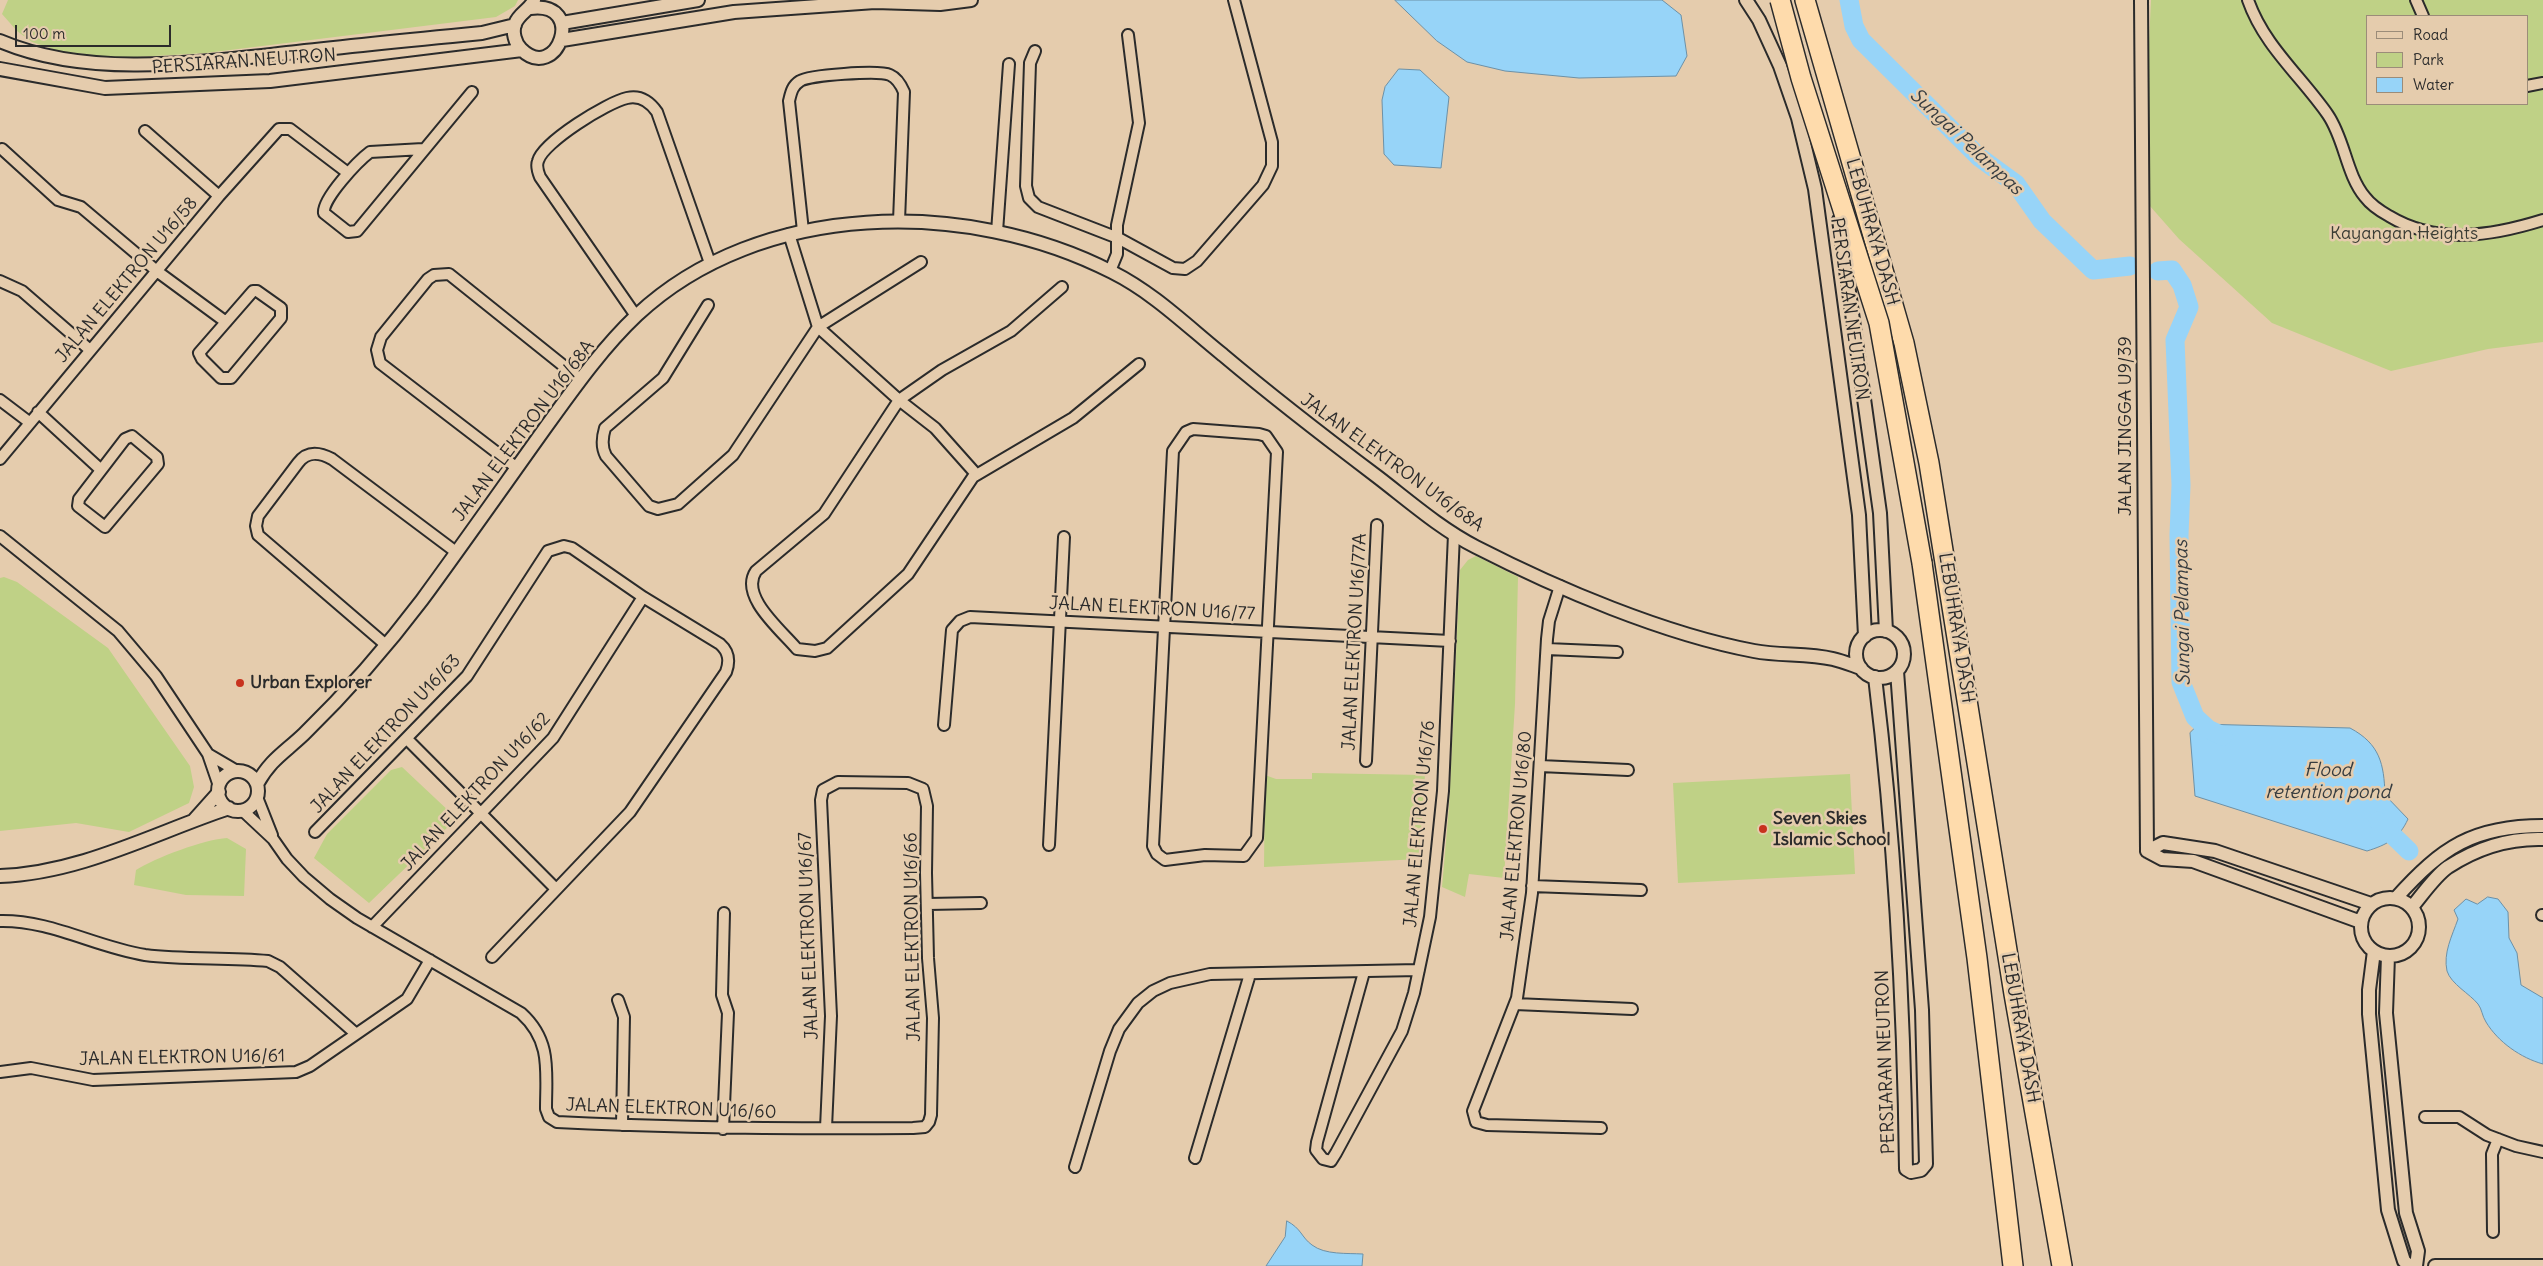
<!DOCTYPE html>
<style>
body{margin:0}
#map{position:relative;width:2543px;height:1266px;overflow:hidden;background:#e5ccad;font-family:Delius,sans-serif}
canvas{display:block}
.legend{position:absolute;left:2366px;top:15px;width:162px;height:90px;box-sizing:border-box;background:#e5ccad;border:1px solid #9b8c79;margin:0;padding:6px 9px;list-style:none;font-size:15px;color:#2b2b2b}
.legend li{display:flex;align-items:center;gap:10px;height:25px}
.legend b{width:25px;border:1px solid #9b8c79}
.scale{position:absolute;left:15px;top:25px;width:156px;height:22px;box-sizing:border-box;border:2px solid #2b2b2b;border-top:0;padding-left:6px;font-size:15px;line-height:18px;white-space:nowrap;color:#2b2b2b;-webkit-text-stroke:4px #e5ccad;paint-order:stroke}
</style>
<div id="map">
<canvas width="2543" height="1266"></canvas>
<ul class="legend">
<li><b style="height:6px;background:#e5ccad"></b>Road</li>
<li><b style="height:14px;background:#bfd186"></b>Park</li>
<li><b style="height:14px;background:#97d4f8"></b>Water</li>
</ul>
<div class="scale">100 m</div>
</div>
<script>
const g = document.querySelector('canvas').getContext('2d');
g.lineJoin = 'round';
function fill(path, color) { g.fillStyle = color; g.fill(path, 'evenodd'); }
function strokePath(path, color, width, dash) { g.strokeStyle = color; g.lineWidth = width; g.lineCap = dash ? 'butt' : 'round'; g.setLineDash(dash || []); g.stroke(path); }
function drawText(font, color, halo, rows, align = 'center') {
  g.font = font + ' Delius,sans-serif'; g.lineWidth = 5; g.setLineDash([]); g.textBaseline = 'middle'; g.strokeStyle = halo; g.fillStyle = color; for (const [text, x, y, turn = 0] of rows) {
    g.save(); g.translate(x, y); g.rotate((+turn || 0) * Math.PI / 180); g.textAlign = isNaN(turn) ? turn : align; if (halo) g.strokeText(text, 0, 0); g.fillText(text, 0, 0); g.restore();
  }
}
fill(new Path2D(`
 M 8,0 L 518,0 L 515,6 L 496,17 L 206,53 L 119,58 L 59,51 L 32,42 L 17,31 L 2,14 Z
 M 2151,0 L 2543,0 L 2543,342 L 2488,349 L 2391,371 L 2272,323 L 2179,239 L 2142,197 ZM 2367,16 L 2527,16 L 2527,104 L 2367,104 Z
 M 1476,556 L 1518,577 L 1515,704 L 1504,878 L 1469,874 L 1465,897 L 1442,887 L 1449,807 L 1460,570 L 1468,560 Z
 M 4,577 L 17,582 L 108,648 L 190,766 L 194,787 L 189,803 L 129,832 L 76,823 L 0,831 L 0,578 Z
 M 402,767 L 452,814 L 452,823 L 369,903 L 314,858 L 327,834 L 391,770 Z
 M 1312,773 L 1425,775 L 1419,859 L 1264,867 L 1265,775 L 1276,779 L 1312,779 Z
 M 1850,774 L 1855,874 L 1678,883 L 1673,783 Z
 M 227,838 L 246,849 L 244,896 L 186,895 L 134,885 L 136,870 C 155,858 205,839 227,838 Z`), '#bfd186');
const water = new Path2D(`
 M 1395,0 L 1662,0 L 1681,15 L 1687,56 L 1676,76 L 1579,78 L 1505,71 L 1467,62 L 1437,41 Z
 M 1399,69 L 1420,70 L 1449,97 L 1441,168 L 1394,165 L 1384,154 L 1382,100 L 1385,87 Z
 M 2199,724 L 2350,728 C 2380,744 2384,764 2385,795 L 2408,819 C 2399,839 2386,845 2367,851 L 2195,796 L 2190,733 Z
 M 2488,897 L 2498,899 L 2508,912 L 2509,938 L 2517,953 L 2521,985 L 2543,998 L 2543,1064 C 2521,1058 2498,1042 2486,1022 C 2482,1016 2482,1009 2478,1004 C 2470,994 2451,984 2447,971 C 2443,953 2452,936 2458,919 L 2454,910 L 2466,899 L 2477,904 Z
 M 1287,1221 C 1302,1229 1301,1237 1312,1245 C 1325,1255 1347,1253 1363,1254 L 1362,1266 L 1266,1266 L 1285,1237 Z`);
fill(water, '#97d4f8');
strokePath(water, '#6c90a6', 1);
strokePath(new Path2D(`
 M 1849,0 L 1854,26 L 1861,40 L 1979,157 L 2016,184 L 2042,221 L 2093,270 L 2130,266
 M 2158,271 L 2172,270 L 2182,285 L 2189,307 L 2175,340 L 2181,485 L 2179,535 L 2181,682 L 2195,717 L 2208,729 L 2223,736
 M 2378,821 L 2409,851`), '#97d4f8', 19);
const minor = new Path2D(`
 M 2248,0 C 2264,46 2301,76 2328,115 C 2345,140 2346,174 2365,197 C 2371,205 2380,211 2389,216 C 2437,245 2492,236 2543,220
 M 2416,0 L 2423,16
 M 1035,51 L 1030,63 L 1026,186 L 1029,198 L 1038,207 L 1118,238 L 1173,268 L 1185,269 L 1197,261 L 1263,185 L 1272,166 L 1272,142 L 1234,0
 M 2527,86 L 2543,83
 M 145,131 L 219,196
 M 2,149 L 58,200 L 81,207 L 158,272 L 226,322
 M 423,149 L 370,152 C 358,161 322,199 324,213 L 348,232 L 357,231 L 472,92
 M 803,231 L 789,101 C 791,93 792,86 800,81 C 809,75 879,70 890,75 C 897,78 901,85 904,92 L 899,221
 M 997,232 L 1009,64
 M 789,234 L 818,327 L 899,400 L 935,428 L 976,474
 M 1110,271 L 1117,254 L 1117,225 L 1139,123 L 1128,35
 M 0,281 L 22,291 L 90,350
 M 1062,287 L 1011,331 L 942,370 L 899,400 L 824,514 L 756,571 C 739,596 781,630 797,649 L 815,651 L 827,648 L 908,574 L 973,477 L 1073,418 L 1139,364
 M 253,291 L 257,291 L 281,308 L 281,318 L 231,378 L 221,378 L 202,359 L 199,353 Z
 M 708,305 L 663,378 L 605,428 C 602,438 601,447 606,456 L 649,506 L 658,509 L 678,504 L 733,455 L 818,327 L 921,262
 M 636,316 L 540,177 C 538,172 536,166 538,161 C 543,142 608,102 627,98 C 640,95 650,102 657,112 L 710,263
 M 0,400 L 29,422
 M 38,412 L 100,469
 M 1193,429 L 1259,434 L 1266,436 L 1277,452 L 1257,838 L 1244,856 L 1205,855 L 1165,860 L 1157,854 L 1153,846 L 1173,451 L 1186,432 Z
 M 132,436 L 157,457 L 158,464 L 105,527 L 78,506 L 79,499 L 125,439 Z
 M 0,459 L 219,196 L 279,129 L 290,129 L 348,173
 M 517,468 L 380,363 L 377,350 L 381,337 L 428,279 L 434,275 L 449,274 L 580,379
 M 0,536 L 118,631 L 156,676 L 208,754 L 219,786
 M 1560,586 L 1549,621 L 1547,639 L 1532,893 L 1517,998 L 1473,1111 L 1476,1122 L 1487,1125 L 1601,1128
 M 386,645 L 258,535 L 256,526 L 258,516 L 298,463 C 307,451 319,452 332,459 L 456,552
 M 1547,649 L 1617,652
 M 944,725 L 952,630 L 960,621 L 970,617 L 1450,641
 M 407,739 L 556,889
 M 208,754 L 237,771
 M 1366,761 L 1377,525
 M 1540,766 L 1628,770
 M 257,797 L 272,835
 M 242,810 L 273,839 L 287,859 L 304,877 L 330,899 L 357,918 L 521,1013 C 552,1041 546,1071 546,1109 L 549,1117 L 557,1122 C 676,1128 794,1129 913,1128 L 925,1127 L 929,1122 L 931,1115 L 933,1018 L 928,958 L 926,873 L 927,806 L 923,789 L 908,783 L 838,782 L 823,790 L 821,800 L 831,1016 L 826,1128
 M 315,832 L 467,676 L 548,551 L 564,546 L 572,548 L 643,597 L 720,644 C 729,652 730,661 726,672 L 630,812 L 492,957
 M 1049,845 L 1064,537
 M 1532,886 L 1641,890
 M 928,904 L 981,903
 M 2542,915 L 2543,915
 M 0,921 C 51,920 95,947 145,955 C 185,960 227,957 268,961 L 280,967 L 355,1033
 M 372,927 L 553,738 L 643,597
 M 1364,972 L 1317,1142 L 1316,1150 L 1323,1159 L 1331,1161 L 1336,1153 L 1402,1031 L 1414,993 L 1430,917 L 1443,791 L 1454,534
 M 618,1000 L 624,1017 L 622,1125
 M 1515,1004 L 1632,1009
 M 0,1072 L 31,1068 L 93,1080 L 296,1072 L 310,1066 L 407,999 L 430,960
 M 2425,1117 L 2459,1117 L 2487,1135 L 2516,1146 L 2543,1152
 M 723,1129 L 728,1013 L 722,995 L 724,913
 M 1195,1158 L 1250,974
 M 1075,1167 L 1110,1051 L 1119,1029 L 1138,1003 L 1153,991 L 1170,983 L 1210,974 L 1419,970
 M 2493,1232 L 2492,1154 L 2498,1139`);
const tertiary = new Path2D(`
 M 1746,0 L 1759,20 L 1780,66 L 1798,118 L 1815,189 L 1859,515 L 1865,636
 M 2141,0 L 2147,851
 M 530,8 C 588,0 557,85 521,49 C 515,43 512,32 515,24 C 519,13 530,10 534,0
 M 562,23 L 698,0
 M 562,40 L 734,12 L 875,2 L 940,4 L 971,0
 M 0,41 C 89,79 203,62 297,52 C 358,45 420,39 482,33 L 515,25
 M 0,69 L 105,88 L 270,81 L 522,50
 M 1839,220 L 1880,513 L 1886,631
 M1856 654a24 24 0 1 1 48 0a24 24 0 1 1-48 0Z
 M 1875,677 C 1895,841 1904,1004 1906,1169 L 1911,1172 L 1921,1170 L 1926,1164 L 1922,1010 L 1897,671
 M218 791a20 20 0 1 1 40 0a20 20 0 1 1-40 0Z
 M 257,784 C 271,759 284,753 304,734 C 345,694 388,645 422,600 C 463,544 503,487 543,431 C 572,391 601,349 637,315 C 760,200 968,198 1112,272 C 1154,293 1187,326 1223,355 C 1274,398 1326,438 1379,478 C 1410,502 1441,529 1476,547 C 1558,589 1664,634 1754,651 C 1780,656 1807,653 1833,659 C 1842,661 1852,665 1861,668
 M 194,820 L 219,792
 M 2147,851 L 2163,843 L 2215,851 L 2371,904
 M 2147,851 L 2162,859 L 2193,861 L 2361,922
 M 0,876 C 81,873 154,833 229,808
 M2361 927a29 29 0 1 1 58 0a29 29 0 1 1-58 0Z
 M 2396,898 C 2442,847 2473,826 2543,826
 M 2412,907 C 2423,894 2435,876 2448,867 C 2477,848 2509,838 2543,839
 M 2374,951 L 2369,990 L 2369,1014 L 2388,1210 L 2404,1261 L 2410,1266
 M 2388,956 L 2386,1013 L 2406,1213 L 2418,1251 L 2416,1266
 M 2435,1266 L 2543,1266`);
const motorway = new Path2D(`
 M 1805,0 L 1904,343 L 1929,463 L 2014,994 L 2062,1266
 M 1922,563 L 1977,958 L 2013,1266`);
strokePath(minor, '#2b2b2b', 14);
strokePath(tertiary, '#2b2b2b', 16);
strokePath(motorway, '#2b2b2b', 22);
strokePath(minor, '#e5ccad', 10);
strokePath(tertiary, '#e5ccad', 12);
strokePath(motorway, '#fedbac', 19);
const motorwayBridge = new Path2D(`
 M 1780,0 L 1801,78 L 1879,323 L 1922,563`);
strokePath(motorwayBridge, '#2b2b2b', 22, []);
strokePath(motorwayBridge, '#fedbac', 19);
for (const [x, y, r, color] of [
 [240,683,5,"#c8321e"],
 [1763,829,5,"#c8321e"]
]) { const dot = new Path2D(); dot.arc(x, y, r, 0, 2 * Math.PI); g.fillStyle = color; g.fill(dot); strokePath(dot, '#e5ccad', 2); }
drawText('18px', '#2b2b2b', '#e5ccad', [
 ["PERSIARAN NEUTRON",244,62,-4],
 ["LEBUHRAYA DASH",1872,232,74],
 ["JALAN ELEKTRON U16/58",127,280,-50],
 ["PERSIARAN NEUTRON",1849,309,82],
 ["JALAN JINGGA U9/39",2126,426,-90],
 ["JALAN ELEKTRON U16/68A",524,431,-53],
 ["JALAN ELEKTRON U16/68A",1392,463,36],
 ["JALAN ELEKTRON U16/77",1152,609,3],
 ["LEBUHRAYA DASH",1956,628,81],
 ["JALAN ELEKTRON U16/77A",1355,642,-87],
 ["JALAN ELEKTRON U16/63",386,734,-47],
 ["JALAN ELEKTRON U16/62",476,792,-47],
 ["JALAN ELEKTRON U16/76",1420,824,-85],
 ["JALAN ELEKTRON U16/80",1517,836,-85],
 ["JALAN ELEKTRON U16/67",809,936,-92],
 ["JALAN ELEKTRON U16/66",913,937,-91],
 ["LEBUHRAYA DASH",2020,1028,80],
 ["JALAN ELEKTRON U16/61",182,1058,-1],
 ["PERSIARAN NEUTRON",1886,1062,-92],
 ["JALAN ELEKTRON U16/60",671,1109,2]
]);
drawText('18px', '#3a3c34', '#e5ccad', [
 ["Kayangan Heights",2404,234]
]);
drawText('bold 18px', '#2b2b2b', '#e5ccad', [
 ["Urban Explorer",250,683],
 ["Seven Skies",1773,819],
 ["Islamic School",1773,840]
], 'left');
drawText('italic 19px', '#363c40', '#e5ccad', [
 ["Sungai Pelampas",1966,142,43],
 ["Sungai Pelampas",2183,613,-91],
 ["Flood",2328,771],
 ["retention pond",2328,793]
]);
</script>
